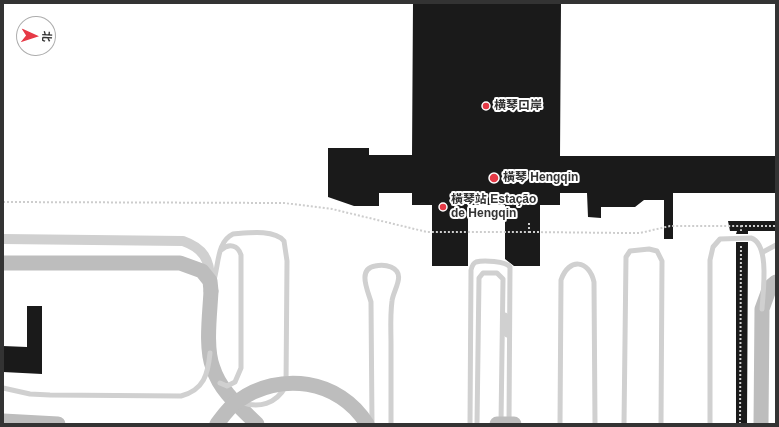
<!DOCTYPE html>
<meta charset="utf-8">
<style>
body{margin:0}
#map{position:relative;width:779px;height:427px;overflow:hidden;background:#fff;font-family:Helvetica,"Noto Sans SC",sans-serif}
canvas{display:block}
.frame{position:absolute;inset:0;border:4px solid #333;pointer-events:none}
.north{position:absolute;left:16px;top:16px;width:40px;height:40px;box-sizing:border-box;background:#fff;border:1px solid #adadad;border-radius:50%;rotate:93deg;font-size:11px;font-weight:700;line-height:16px;text-align:center;color:#333}
.north::after{content:'';display:block;margin:auto;width:14px;height:18px;background:#e63946;clip-path:polygon(50% 0,100% 100%,50% 72%,0 100%)}
</style>
<div id="map">
<canvas width="779" height="427"></canvas>
<div class="frame"></div>
<div class="north">北</div>
</div>
<script>
const g = document.querySelector('canvas').getContext('2d');
g.lineJoin = 'round';
function fill(path, color) { g.fillStyle = color; g.fill(path, 'evenodd'); }
function strokePath(path, color, width, dash) { g.strokeStyle = color; g.lineWidth = width; g.lineCap = dash ? 'butt' : 'round'; g.setLineDash(dash || []); g.stroke(path); }
function drawText(font, color, halo, rows, align = 'center') {
  g.font = font + ' Helvetica,"Noto Sans SC",sans-serif'; g.lineWidth = 4; g.setLineDash([]); g.textBaseline = 'middle'; g.strokeStyle = halo; g.fillStyle = color; for (const [text, x, y, turn = 0] of rows) {
    g.save(); g.translate(x, y); g.rotate((+turn || 0) * Math.PI / 180); g.textAlign = isNaN(turn) ? turn : align; if (halo) g.strokeText(text, 0, 0); g.fillText(text, 0, 0); g.restore();
  }
}
fill(new Path2D(`
 M 413,3 L 561,3 L 560,156 L 776,156 L 776,193 L 673,193 L 673,239 L 664,239 L 664,200 L 644,200 L 635,207 L 601,207 L 601,218 L 588,217 L 587,193 L 560,193 L 560,205 L 540,205 L 540,266 L 514,266 L 505,259 L 505,205 L 468,205 L 468,266 L 432,266 L 432,205 L 412,205 L 412,193 L 379,193 L 379,206 L 354,206 L 328,197 L 328,148 L 369,148 L 369,155 L 412,155 Z
 M 728,221 L 776,221 L 776,231 L 748,231 L 748,234 L 736,234 L 737,231 L 730,231 Z
 M 736,242 L 748,242 L 747,424 L 736,424 Z
 M 27,306 L 42,306 L 42,374 L 3,372 L 3,346 L 27,347 Z`), '#1a1a1a');
strokePath(new Path2D(`
 M 3,202 L 284,203 L 332,209 L 427,232 L 529,232 L 529,222
 M 741,226 L 776,226
 M 529,232 L 625,233 L 640,233 L 670,226 L 741,226 L 741,231
 M 740,424 L 741,245`), '#cdcdcd', 2, [2, 2]);
strokePath(new Path2D(`
 M 763,252 L 776,245
 M 505,315 L 507,335
 M 470,424 L 471,270 C 472,266 473,263 476,262 C 483,260 506,261 510,267 L 509,422
 M 477,424 L 479,278 L 483,273 L 497,273 L 503,279 L 501,423
 M 560,424 L 561,280 C 569,257 589,260 594,282 L 595,424`), '#d0d0d0', 5);
strokePath(new Path2D(`
 M 211,291 C 210,313 205,348 213,368 C 220,391 241,408 257,424
 M 761,424 L 762,309 L 770,287 L 776,282`), '#bdbdbd', 15);
strokePath(new Path2D(`
 M 213,283 C 219,267 216,242 233,234 C 247,233 274,229 284,241 L 287,261 L 286,386 C 276,404 259,409 240,402
 M 220,383 L 227,386 L 235,382 L 241,368 L 241,255 C 238,245 229,243 221,250
 M 3,388 L 30,394 L 50,395 L 181,396 C 204,390 208,374 210,353
 M 372,424 L 371,302 C 368,291 357,269 375,266 C 380,265 386,265 391,267 C 407,274 393,290 392,301 C 390,316 391,330 391,344 C 391,371 391,397 391,424
 M 624,424 L 626,257 L 630,251 L 649,249 L 657,251 L 662,261 L 661,424
 M 710,424 L 710,260 L 713,247 L 720,239 L 751,238 C 770,244 763,292 762,309`), '#d0d0d0', 5);
strokePath(new Path2D(`
 M 3,239 L 183,241 C 203,248 210,259 210,281`), '#d0d0d0', 10);
strokePath(new Path2D(`
 M 3,263 L 180,263 L 202,271 L 210,281 L 211,291
 M 3,421 L 58,424
 M 217,424 C 223,416 229,407 238,401 C 280,371 339,379 367,424
 M 497,424 L 514,424`), '#bdbdbd', 15);
for (const [x, y, r, color] of [
 [486,106,4,"#e63946"],
 [494,178,5,"#e63946"],
 [443,207,4,"#e63946"]
]) { const dot = new Path2D(); dot.arc(x, y, r, 0, 2 * Math.PI); g.fillStyle = color; g.fill(dot); strokePath(dot, '#fff', 1.5); }
drawText('bold 12px', '#333', '#fff', [
 ["横琴口岸",494,106],
 ["橫琴 Hengqin",503,178],
 ["橫琴站 Estação",451,200],
 ["de Hengqin",451,214]
], 'left');
</script>
